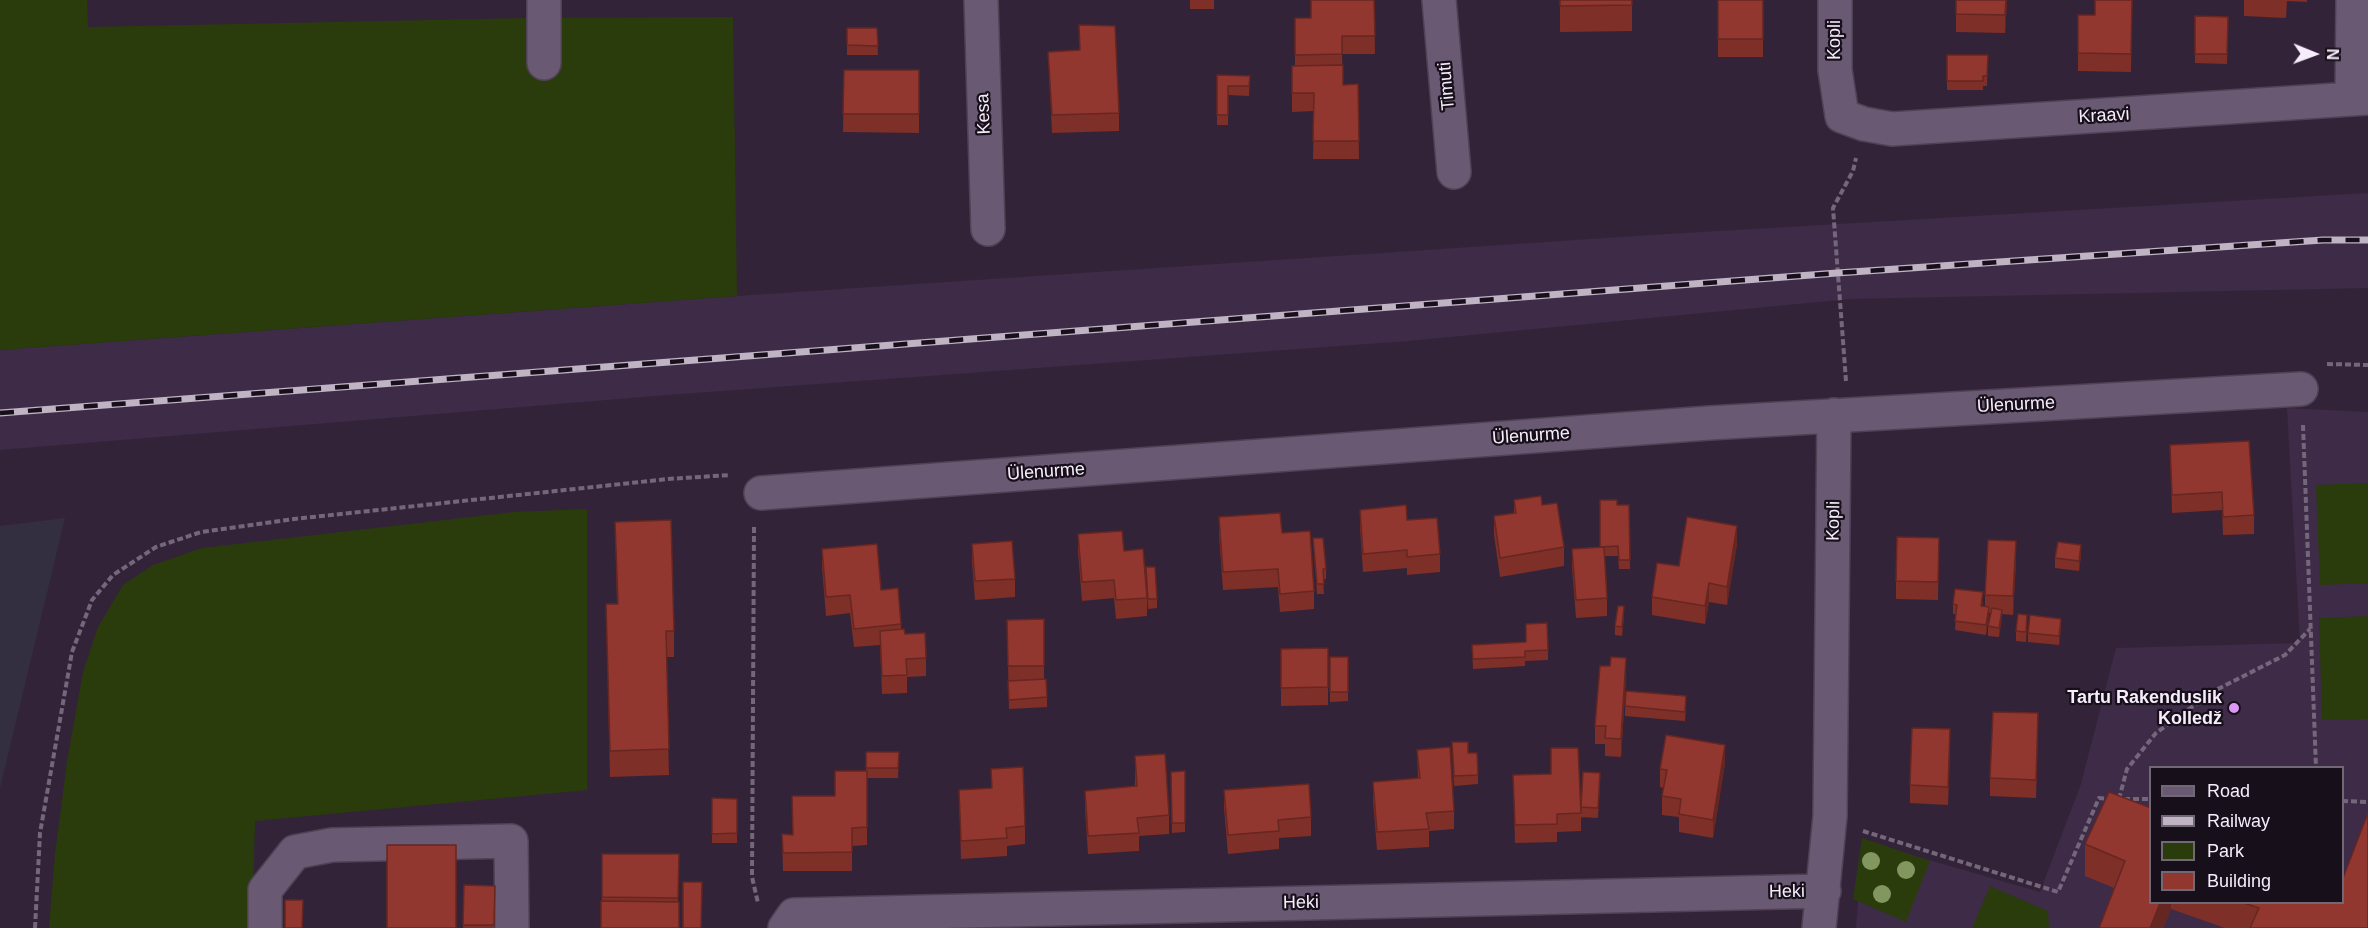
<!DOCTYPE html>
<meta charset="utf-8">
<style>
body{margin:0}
#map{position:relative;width:2368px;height:928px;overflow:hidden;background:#332339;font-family:Arial,sans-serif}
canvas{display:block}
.legend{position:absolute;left:2149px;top:766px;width:195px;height:138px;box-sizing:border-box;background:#17101a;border:2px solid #706874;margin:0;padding:8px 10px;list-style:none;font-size:18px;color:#f6ecfb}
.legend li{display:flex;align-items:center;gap:12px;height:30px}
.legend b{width:30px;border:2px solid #706874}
.north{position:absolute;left:2284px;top:24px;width:60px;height:60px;-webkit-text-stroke:4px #17101a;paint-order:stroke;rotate:91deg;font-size:16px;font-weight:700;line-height:24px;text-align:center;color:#f6ecfb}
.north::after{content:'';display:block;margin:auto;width:21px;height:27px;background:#f6ecfb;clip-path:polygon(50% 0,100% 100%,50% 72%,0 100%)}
</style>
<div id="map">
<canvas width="2368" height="928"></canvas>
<ul class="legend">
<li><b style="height:8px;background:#6a5972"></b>Road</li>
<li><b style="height:8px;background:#bfb3c4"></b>Railway</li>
<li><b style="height:16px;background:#2a3c0c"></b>Park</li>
<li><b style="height:16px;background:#92372f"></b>Building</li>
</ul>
<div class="north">N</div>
</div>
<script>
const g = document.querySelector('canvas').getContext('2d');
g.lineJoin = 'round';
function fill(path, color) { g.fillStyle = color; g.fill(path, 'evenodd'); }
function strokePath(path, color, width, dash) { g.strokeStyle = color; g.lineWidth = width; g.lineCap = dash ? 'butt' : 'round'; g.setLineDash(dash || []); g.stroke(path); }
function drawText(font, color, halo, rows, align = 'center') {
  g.font = font + ' Arial,sans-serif'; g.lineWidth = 4.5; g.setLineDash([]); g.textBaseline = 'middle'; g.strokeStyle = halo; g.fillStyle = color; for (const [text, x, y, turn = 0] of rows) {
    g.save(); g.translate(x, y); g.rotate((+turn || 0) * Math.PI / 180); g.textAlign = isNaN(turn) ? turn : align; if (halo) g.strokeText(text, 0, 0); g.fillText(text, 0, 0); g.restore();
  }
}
fill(new Path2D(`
 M 65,518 L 0,788 L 0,526 Z`), '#332f40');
fill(new Path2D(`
 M 2368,193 L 2368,288 L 1850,299 L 1408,341 L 667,395 L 0,450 L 0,350 L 737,296 L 1651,235 Z
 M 2287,408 L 2368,412 L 2368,928 L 1856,928 L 1863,841 L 2040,892 L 2081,784 L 2116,648 L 2300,643 ZM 2150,768 L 2342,768 L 2342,902 L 2150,902 Z`), '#3e2b47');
fill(new Path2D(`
 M 0,0 L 87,0 L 88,27 L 530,18 L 733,17 L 737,296 L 0,350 Z
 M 2368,483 L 2368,583 L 2320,585 L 2316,485 Z
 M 587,509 L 587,790 L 255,821 L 252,928 L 49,928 L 55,854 L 67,761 L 83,672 L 98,627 L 123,585 L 153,565 L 202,548 L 514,512 Z
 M 2368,616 L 2368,719 L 2322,720 L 2319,618 Z
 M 1862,838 L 1930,861 L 1906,922 L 1853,899 Z
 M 1990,886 L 2048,911 L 2049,928 L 1972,928 Z`), '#2a3c0c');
const minor = new Path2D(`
 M 544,0 L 544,63
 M 981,0 L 988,229
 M 1439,0 L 1454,172
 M 1835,0 L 1835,70 L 1842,116 L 1864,124 L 1892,129 L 2368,98
 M 2352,99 L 2353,0
 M 761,493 L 1709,423 L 2301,389
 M 265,928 L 265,890 L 295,852 L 332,845 L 511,841 L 512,928
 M 785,928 L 794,915 L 1824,891
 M 1819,928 L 1830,816 L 1834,415`);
strokePath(minor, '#4f4255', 36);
strokePath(new Path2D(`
 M 2327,364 L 2368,365
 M 1846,381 L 1833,208 L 1853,171 L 1856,158
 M 2303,425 L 2316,768
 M 754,527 L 752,877 L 758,903
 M 2119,799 L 2127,769 L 2156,733 L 2214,691 L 2285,655 L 2310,629
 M 2124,799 L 2150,799
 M 2342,801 L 2368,802
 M 1863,831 L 2058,892 L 2099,798 L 2111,799
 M 35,928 L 40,833 L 72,652 L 92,600 L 113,575 L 156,547 L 201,532 L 294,519 L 668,479 L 730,475`), '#75677b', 4, [6, 3]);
strokePath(minor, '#6a5972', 33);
const rail = new Path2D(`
 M 0,413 L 1837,273 L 2323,240 L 2368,240`);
strokePath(rail, '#bfb3c4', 7);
strokePath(rail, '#17101a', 4.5, [14]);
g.fillStyle = '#829660';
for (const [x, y] of [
 [1871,861],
 [1906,870],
 [1882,894]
]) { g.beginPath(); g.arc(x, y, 9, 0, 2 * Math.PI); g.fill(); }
fill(new Path2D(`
 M 1190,0 L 1214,0 L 1214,9 L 1190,9 Z
 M 1374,0 L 1375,54 L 1342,54 L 1343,85 L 1358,84 L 1359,159 L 1313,159 L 1314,111 L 1292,112 L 1292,66 L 1295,66 L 1295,18 L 1311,18 Z
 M 1560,0 L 1632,0 L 1632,31 L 1560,32 Z
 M 1718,0 L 1763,0 L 1763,57 L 1718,57 Z
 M 1956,0 L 2007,0 L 2005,33 L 1956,32 Z
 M 2132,0 L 2131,72 L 2078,71 L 2078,15 L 2095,15 Z
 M 2244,0 L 2307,0 L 2307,2 L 2287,1 L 2286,18 L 2244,16 Z
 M 2195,16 L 2228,17 L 2227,64 L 2195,63 Z
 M 1079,25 L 1119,113 L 1119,131 L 1052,133 L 1048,52 L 1080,50 Z
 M 847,28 L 877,28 L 878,55 L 847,55 Z
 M 1947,55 L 1988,55 L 1987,86 L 1983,86 L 1983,90 L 1947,90 Z
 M 844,70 L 919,70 L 919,133 L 843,132 Z
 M 1217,75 L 1250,76 L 1249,96 L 1228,95 L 1228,125 L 1217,125 Z
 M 2170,445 L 2254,515 L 2254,534 L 2223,535 L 2222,510 L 2172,513 Z
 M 1514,500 L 1542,505 L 1564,547 L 1564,566 L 1500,577 L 1494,535 L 1494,516 L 1514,513 Z
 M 1617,505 L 1629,505 L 1630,569 L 1619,569 L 1618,556 L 1605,556 L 1607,598 L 1607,616 L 1576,618 L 1572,567 L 1572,549 L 1600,547 Z
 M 1360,510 L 1407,520 L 1440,554 L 1440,572 L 1407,575 L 1407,568 L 1363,572 L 1360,528 Z
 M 1219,517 L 1282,533 L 1314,591 L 1314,609 L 1280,612 L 1278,587 L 1223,590 L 1219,535 Z
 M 615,522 L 674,631 L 674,657 L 666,657 L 669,775 L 610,777 L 606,604 L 617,604 Z
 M 1078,534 L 1124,551 L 1147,598 L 1147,616 L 1116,619 L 1114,598 L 1082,601 L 1078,552 Z
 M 1313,538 L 1326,569 L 1326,579 L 1323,579 L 1324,594 L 1317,594 Z
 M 1939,538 L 1938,600 L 1896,599 L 1896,581 Z
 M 972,544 L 1015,579 L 1015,597 L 975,600 L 972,562 Z
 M 1737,544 L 1727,605 L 1709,602 L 1705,624 L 1652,615 L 1652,597 L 1679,566 Z
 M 822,549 L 881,590 L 901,624 L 901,630 L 926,658 L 926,676 L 907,677 L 907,693 L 882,694 L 880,645 L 854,647 L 850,613 L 826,616 L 822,567 Z
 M 2081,555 L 2079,571 L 2055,568 L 2055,558 Z
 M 2016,560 L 2013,615 L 2002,614 L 1999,637 L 1988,636 L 1988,626 L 1991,613 L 1989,613 L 1986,635 L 1955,630 L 1956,614 L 1953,614 L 1953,604 L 1983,602 L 1982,606 L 1985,606 L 1985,595 Z
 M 1146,567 L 1157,599 L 1157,608 L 1148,609 Z
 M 1624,616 L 1622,636 L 1615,635 L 1615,626 Z
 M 1044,619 L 1044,679 L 1047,697 L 1047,707 L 1009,709 L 1007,620 Z
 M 1526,624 L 1548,650 L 1548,660 L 1525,661 L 1525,666 L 1473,669 L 1472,645 L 1526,642 Z
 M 2027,625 L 2026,642 L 2016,641 L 2016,631 Z
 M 2061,628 L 2059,645 L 2028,642 L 2028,633 Z
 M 1328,648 L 1328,705 L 1281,706 L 1281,649 Z
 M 1330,657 L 1348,657 L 1348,701 L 1330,702 Z
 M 1626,677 L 1621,757 L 1605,756 L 1605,744 L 1595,744 L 1595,726 Z
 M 1625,706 L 1686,706 L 1685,721 L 1625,716 Z
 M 2038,731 L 2036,798 L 1990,796 L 1990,778 Z
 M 1452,742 L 1468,753 L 1478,775 L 1478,784 L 1454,786 Z
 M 1551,748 L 1581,813 L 1581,831 L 1557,832 L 1557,842 L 1515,843 L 1513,775 L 1551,774 Z
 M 1950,748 L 1948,805 L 1910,803 L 1910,785 Z
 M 1417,750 L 1454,811 L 1454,829 L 1429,831 L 1429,847 L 1377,850 L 1373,800 L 1373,782 L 1418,778 Z
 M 866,752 L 899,752 L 898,778 L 867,778 L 867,845 L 852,846 L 852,871 L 783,871 L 782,834 L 793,834 L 835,796 L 866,771 Z
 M 1135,756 L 1169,815 L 1169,834 L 1139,836 L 1139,851 L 1088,854 L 1085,809 L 1085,791 L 1135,787 Z
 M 1725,763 L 1713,838 L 1679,832 L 1679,817 L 1662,815 L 1662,796 L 1664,788 L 1660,787 L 1660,769 Z
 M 991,769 L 1025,826 L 1025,844 L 1007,846 L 1007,856 L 961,859 L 959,790 L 991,788 Z
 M 1185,771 L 1185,832 L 1172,833 L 1171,772 Z
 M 1600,783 L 1598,818 L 1581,817 L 1581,807 Z
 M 1224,790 L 1311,817 L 1311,836 L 1279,838 L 1279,849 L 1228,854 L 1224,808 Z
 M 2109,792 L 2151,903 L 2343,903 L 2368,928 L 2225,928 L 2171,909 L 2163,928 L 2099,928 L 2114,888 L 2085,876 L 2085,844 Z
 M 712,798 L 737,799 L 737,843 L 712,843 Z
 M 602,854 L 679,854 L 678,902 L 602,901 Z
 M 464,885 L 495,886 L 494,928 L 463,928 Z`), '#7e2f28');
fill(new Path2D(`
 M 2006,0 L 2007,0 L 2005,33 L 2005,15 Z
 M 1737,526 L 1737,544 L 1727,605 L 1727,587 Z
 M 2016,541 L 2016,560 L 2013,615 L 2013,596 Z
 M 2081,545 L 2081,555 L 2079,571 L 2079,561 Z
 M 1709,583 L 1709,602 L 1705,624 L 1705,606 Z
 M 1624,606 L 1624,616 L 1622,636 L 1622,627 Z
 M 1989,607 L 1989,616 L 1986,635 L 1986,625 Z
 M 2002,610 L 2002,619 L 1999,637 L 1999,628 Z
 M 2061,619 L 2061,628 L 2059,645 L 2059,636 Z
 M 1626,658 L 1626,677 L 1621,757 L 1621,739 Z
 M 1725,745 L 1725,763 L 1713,838 L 1713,820 Z
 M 2160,903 L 2171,903 L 2171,909 L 2163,928 L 2150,928 Z`), '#662621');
const building = new Path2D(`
 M 1311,0 L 1374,0 L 1375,36 L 1342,36 L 1342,54 L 1295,55 L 1295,18 L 1311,18 Z
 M 1560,0 L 1632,0 L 1632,5 L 1560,6 Z
 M 1718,0 L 1763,0 L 1763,39 L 1718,39 Z
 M 1956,0 L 2006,0 L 2005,15 L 1956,14 Z
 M 2095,0 L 2132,0 L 2131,54 L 2078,53 L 2078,15 L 2095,15 Z
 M 2195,16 L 2228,17 L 2227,54 L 2195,54 Z
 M 1079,25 L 1115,26 L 1119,113 L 1052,115 L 1048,52 L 1080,50 Z
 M 847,28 L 877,28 L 878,46 L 847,45 Z
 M 1947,55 L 1988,55 L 1987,76 L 1983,76 L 1983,81 L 1947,81 Z
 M 1343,65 L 1343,85 L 1358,84 L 1359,141 L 1313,141 L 1314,93 L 1292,93 L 1292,66 Z
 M 844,70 L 919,70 L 919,114 L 843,114 Z
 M 1217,75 L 1250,76 L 1249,86 L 1228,86 L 1228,115 L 1217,115 Z
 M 2249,441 L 2254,515 L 2223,517 L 2222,492 L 2172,495 L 2170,445 Z
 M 1541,496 L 1542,505 L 1557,503 L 1564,547 L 1500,558 L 1494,516 L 1516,513 L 1514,500 Z
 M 1600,500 L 1617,500 L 1617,505 L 1629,505 L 1630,560 L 1619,560 L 1618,546 L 1600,547 Z
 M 1406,505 L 1407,520 L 1437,518 L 1440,554 L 1407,557 L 1407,550 L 1363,554 L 1360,510 Z
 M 1280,513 L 1282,533 L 1310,531 L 1314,591 L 1280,594 L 1278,569 L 1223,572 L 1219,517 Z
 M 1687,517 L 1737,526 L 1727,587 L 1709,583 L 1705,606 L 1652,597 L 1657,563 L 1679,566 Z
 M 671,520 L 674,631 L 666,631 L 669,749 L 610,751 L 606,604 L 618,604 L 615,522 Z
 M 1122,531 L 1124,551 L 1143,549 L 1147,598 L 1116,600 L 1114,580 L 1082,582 L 1078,534 Z
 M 1897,537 L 1939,538 L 1938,582 L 1896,581 Z
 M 1313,538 L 1323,538 L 1326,569 L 1323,569 L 1324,584 L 1317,584 Z
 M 1988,540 L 2016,541 L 2013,596 L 1985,595 Z
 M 1012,541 L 1015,579 L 975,581 L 972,544 Z
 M 2058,542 L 2081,545 L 2079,561 L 2055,558 Z
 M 877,544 L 881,590 L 898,588 L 901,624 L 854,629 L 850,595 L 826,597 L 822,549 Z
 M 1604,547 L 1607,598 L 1576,600 L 1572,549 Z
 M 1146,567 L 1155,567 L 1157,599 L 1148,599 Z
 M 1955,589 L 1983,592 L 1981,606 L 1989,607 L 1986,625 L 1955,621 L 1957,605 L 1953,604 Z
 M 1618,606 L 1624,606 L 1622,627 L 1615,626 Z
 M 1992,608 L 2002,610 L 1999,628 L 1988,626 Z
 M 2018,614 L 2027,615 L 2026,632 L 2016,631 Z
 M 2030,615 L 2061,619 L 2059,636 L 2028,633 Z
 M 1044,619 L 1044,666 L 1008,666 L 1007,620 Z
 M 1547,623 L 1548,650 L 1525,651 L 1525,657 L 1473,659 L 1472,645 L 1526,642 L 1526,624 Z
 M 904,629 L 905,634 L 925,633 L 926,658 L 906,659 L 907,675 L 882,676 L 880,631 Z
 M 1328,648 L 1328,687 L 1281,688 L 1281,649 Z
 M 1330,657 L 1348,657 L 1348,692 L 1330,692 Z
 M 1611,657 L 1626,658 L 1621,739 L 1605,738 L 1606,726 L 1595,726 L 1600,666 L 1610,666 Z
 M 1046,679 L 1047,697 L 1009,700 L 1008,681 Z
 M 1626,691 L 1686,696 L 1685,712 L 1625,706 Z
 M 1993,712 L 2038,713 L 2036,780 L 1990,778 Z
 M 1912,728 L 1950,729 L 1948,787 L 1910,785 Z
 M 1666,735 L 1725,745 L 1713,820 L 1679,814 L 1681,799 L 1662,796 L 1667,770 L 1660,769 Z
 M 1452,742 L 1468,742 L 1468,753 L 1477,753 L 1478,775 L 1454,776 Z
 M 1450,747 L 1454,811 L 1426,813 L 1429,829 L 1377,832 L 1373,782 L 1420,778 L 1417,750 Z
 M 1551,748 L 1578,748 L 1581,813 L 1557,814 L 1557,824 L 1515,825 L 1513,775 L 1551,774 Z
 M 866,752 L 899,752 L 898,768 L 866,768 Z
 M 1165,754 L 1169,815 L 1137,818 L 1139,833 L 1088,836 L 1085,791 L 1137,786 L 1135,756 Z
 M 1023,767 L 1025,826 L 1006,828 L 1007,838 L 961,841 L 959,790 L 992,788 L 991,769 Z
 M 835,771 L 867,771 L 867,827 L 852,828 L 852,852 L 783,853 L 782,834 L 793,835 L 792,796 L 835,796 Z
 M 1185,771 L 1185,823 L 1172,823 L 1171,772 Z
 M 1583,772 L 1600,773 L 1598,808 L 1581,807 Z
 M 1309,784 L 1311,817 L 1278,820 L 1279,831 L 1228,835 L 1224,790 Z
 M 2109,792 L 2151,808 L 2151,903 L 2160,903 L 2150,928 L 2099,928 L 2125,861 L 2085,844 Z
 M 712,798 L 737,799 L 737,833 L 712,834 Z
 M 2368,813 L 2368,928 L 2250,928 L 2259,908 L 2244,903 L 2343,903 L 2343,878 Z
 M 387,845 L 456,845 L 456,928 L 387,928 Z
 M 602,854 L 679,854 L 678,898 L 602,897 Z
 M 683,882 L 702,882 L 701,928 L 683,928 Z
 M 464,885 L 495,886 L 494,925 L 463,925 Z
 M 285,900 L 303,900 L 302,928 L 285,928 Z
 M 601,901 L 679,902 L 679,928 L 601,928 Z`);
fill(building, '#92372f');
strokePath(building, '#662621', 1.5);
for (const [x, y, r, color] of [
 [2234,708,6,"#db99f5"]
]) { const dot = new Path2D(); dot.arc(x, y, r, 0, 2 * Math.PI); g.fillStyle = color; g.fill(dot); strokePath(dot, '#17101a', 2); }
drawText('18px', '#f6ecfb', '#17101a', [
 ["Kopli",1835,40,-90],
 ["Timuti",1447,86,-95],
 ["Kesa",984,114,-92],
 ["Kraavi",2104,116,-3],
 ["Ülenurme",2016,405,-3],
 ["Ülenurme",1531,436,-4],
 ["Ülenurme",1046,472,-4],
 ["Kopli",1834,521,-89],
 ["Heki",1787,892,-1],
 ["Heki",1301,903,-1]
]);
drawText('bold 18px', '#f6ecfb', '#17101a', [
 ["Tartu Rakenduslik",2222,698],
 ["Kolledž",2222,719]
], 'right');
</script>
